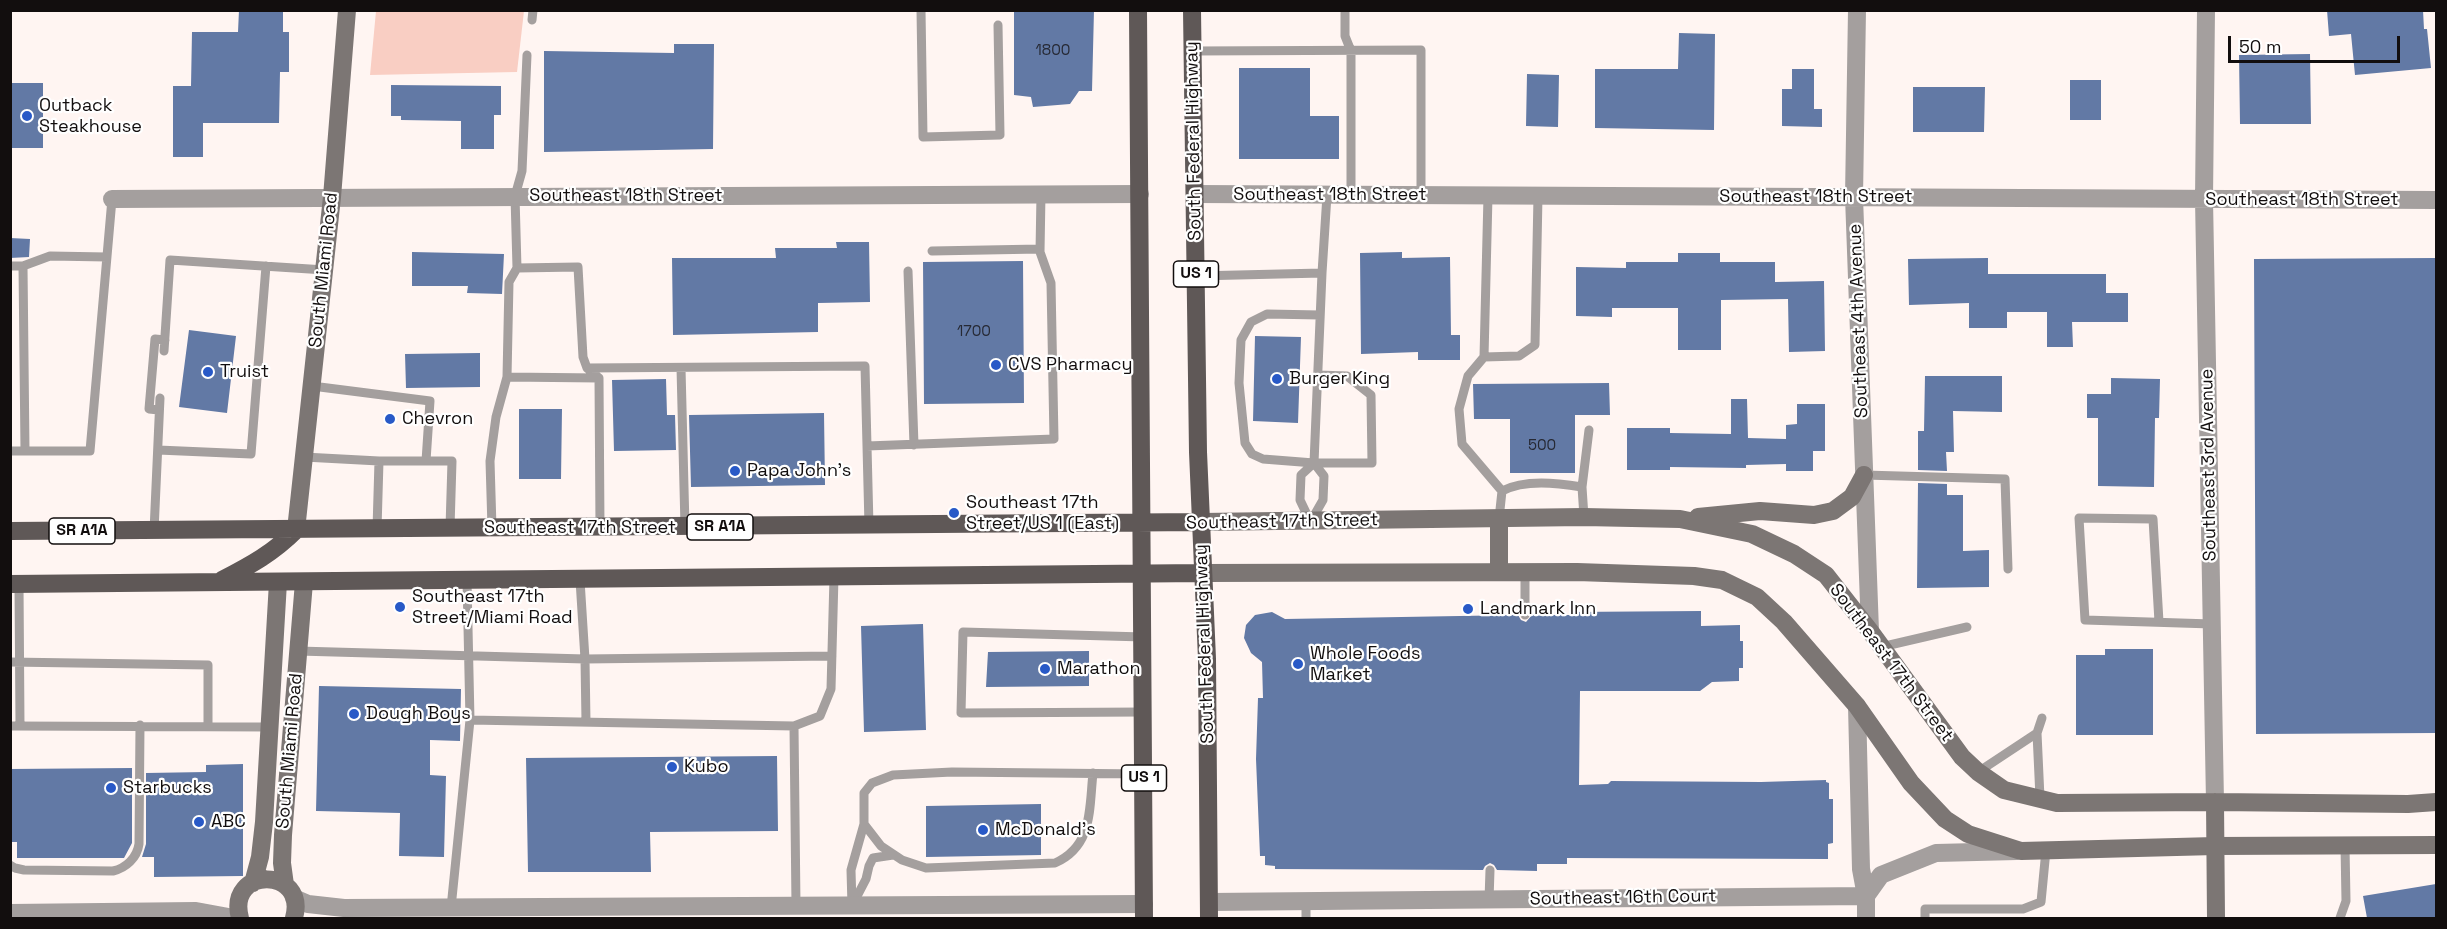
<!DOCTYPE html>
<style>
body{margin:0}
#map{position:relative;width:2447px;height:929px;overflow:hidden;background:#fff5f2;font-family:"Space Grotesk",sans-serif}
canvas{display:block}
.frame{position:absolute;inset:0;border:12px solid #120e0e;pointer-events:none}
.scale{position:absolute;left:2228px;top:36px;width:172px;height:27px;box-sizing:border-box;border:3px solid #120e0e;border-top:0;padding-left:8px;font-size:18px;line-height:21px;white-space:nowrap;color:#120e0e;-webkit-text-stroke:4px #fff;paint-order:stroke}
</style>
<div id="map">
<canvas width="2447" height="929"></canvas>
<div class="frame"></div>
<div class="scale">50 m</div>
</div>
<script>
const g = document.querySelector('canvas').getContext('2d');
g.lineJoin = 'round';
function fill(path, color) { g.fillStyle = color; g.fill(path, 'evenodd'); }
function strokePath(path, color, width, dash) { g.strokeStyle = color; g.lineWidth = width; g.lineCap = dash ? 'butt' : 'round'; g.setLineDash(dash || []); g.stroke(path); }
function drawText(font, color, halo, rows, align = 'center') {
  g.font = font + ' "Space Grotesk",sans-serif'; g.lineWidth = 4.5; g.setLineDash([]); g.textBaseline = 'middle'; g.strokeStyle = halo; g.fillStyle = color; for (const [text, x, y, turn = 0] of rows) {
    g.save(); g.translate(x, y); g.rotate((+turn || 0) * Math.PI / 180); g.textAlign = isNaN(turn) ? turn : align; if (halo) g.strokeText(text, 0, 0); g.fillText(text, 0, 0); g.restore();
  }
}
fill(new Path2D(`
 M 376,11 L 524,11 L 517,72 L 370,75 Z`), '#f9cec3');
fill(new Path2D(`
 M 239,10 L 283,10 L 283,32 L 289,32 L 289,72 L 280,72 L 279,123 L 203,123 L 203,157 L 173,157 L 173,86 L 191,86 L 192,32 L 238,32 Z
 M 1014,10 L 1094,10 L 1092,91 L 1079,91 L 1070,104 L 1033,107 L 1031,97 L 1014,95 Z
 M 2327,10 L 2423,10 L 2424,29 L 2427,29 L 2431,68 L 2355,75 L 2351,34 L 2329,36 Z
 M 1679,33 L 1715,34 L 1714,130 L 1595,128 L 1595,69 L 1678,69 Z
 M 674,44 L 714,44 L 713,149 L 544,152 L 544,51 L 674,53 Z
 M 2310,54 L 2311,124 L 2240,124 L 2239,55 Z
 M 1239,68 L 1310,68 L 1310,116 L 1339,116 L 1339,159 L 1239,159 Z
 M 1792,69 L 1814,69 L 1814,109 L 1822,109 L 1822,127 L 1782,126 L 1782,89 L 1792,89 Z
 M 1527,74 L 1559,75 L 1558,127 L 1526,126 Z
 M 2070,80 L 2101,80 L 2101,120 L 2070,120 Z
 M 10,83 L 43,83 L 43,148 L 10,148 Z
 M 391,85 L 501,86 L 501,115 L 494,115 L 494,149 L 461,149 L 461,121 L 401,120 L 401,116 L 391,116 Z
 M 1913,87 L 1985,87 L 1984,132 L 1913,132 Z
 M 10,238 L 30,239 L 29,257 L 10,258 Z
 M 836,242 L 869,242 L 870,302 L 818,303 L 818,332 L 673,335 L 672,258 L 776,258 L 775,248 L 837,248 Z
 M 412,252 L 504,254 L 502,294 L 467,293 L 468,286 L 412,286 Z
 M 1402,252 L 1402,258 L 1450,257 L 1451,335 L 1460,335 L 1460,360 L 1418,360 L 1418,352 L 1361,354 L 1360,253 Z
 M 1678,253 L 1720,253 L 1720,262 L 1775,262 L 1775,282 L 1824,281 L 1825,351 L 1789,352 L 1788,299 L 1721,300 L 1721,350 L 1678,350 L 1678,308 L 1612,308 L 1612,317 L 1576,316 L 1576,267 L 1626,268 L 1626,262 L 1678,262 Z
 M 1988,258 L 1988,274 L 2106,274 L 2106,293 L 2128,293 L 2128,322 L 2072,322 L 2073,347 L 2047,347 L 2047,312 L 2007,312 L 2007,328 L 1969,328 L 1969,303 L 1909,305 L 1908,259 Z
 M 2436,258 L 2436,733 L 2256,734 L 2254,259 Z
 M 1023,261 L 1024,403 L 924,404 L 923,262 Z
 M 189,330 L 236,336 L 227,413 L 179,407 Z
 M 1255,336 L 1301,337 L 1298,423 L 1253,421 Z
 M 480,353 L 480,387 L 406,388 L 405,354 Z
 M 1925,376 L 2002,376 L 2002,412 L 1953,411 L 1954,452 L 1946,452 L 1947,471 L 1918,470 L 1918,431 L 1924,431 Z
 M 2111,378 L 2160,379 L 2159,418 L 2155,418 L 2154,487 L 2098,486 L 2098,418 L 2087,418 L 2087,394 L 2111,394 Z
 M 666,379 L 667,415 L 675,415 L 676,450 L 614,451 L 612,380 Z
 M 1609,383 L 1610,415 L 1575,415 L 1575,473 L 1510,473 L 1510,419 L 1474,419 L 1473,384 Z
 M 1731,399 L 1747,399 L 1748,438 L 1786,439 L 1786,425 L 1797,424 L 1797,404 L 1825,404 L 1825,451 L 1813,451 L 1813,471 L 1786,471 L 1786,464 L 1746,465 L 1746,468 L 1670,467 L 1670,470 L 1627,470 L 1627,428 L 1670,428 L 1670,433 L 1731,434 Z
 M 519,409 L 562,409 L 561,479 L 519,479 Z
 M 824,413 L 825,485 L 691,487 L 689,415 Z
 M 1918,483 L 1947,484 L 1947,495 L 1963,495 L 1963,551 L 1989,550 L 1989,587 L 1917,588 Z
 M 1701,611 L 1701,626 L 1740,625 L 1740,641 L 1743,641 L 1743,668 L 1739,668 L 1739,681 L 1712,682 L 1700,691 L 1580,691 L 1579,785 L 1608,784 L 1611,781 L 1761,782 L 1826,780 L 1826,782 L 1829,783 L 1829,799 L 1833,799 L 1833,843 L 1828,844 L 1828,859 L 1567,858 L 1567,864 L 1537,864 L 1537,871 L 1497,870 L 1494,865 L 1490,863 L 1485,866 L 1483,870 L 1275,869 L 1275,866 L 1265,865 L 1265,856 L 1260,856 L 1256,759 L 1258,698 L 1263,698 L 1262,662 L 1251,653 L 1244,638 L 1246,625 L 1255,615 L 1272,612 L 1285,619 L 1518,615 L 1521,620 L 1526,622 L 1532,615 L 1570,615 L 1570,612 Z
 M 923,624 L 926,730 L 864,732 L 861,626 Z
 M 2105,649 L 2153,649 L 2153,735 L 2076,735 L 2076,655 L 2105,655 Z
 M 1089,651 L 1089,686 L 986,687 L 988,652 Z
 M 319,686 L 461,689 L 460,741 L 430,740 L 430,775 L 446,776 L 444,857 L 399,856 L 400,813 L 316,811 Z
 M 777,756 L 778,831 L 650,832 L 651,872 L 528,872 L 526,758 Z
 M 243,764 L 243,876 L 154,877 L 154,857 L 142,857 L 146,844 L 146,773 L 206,772 L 206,765 Z
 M 132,768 L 132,843 L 124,858 L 17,858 L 17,842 L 10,842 L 10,769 Z
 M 1041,804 L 1041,855 L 926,857 L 926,806 Z
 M 2436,884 L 2436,918 L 2367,918 L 2363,896 Z`), '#6279a5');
strokePath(new Path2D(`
 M 921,10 L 923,137 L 1000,135 L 998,25
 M 1345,10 L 1345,36 L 1351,51 L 1351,195
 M 532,20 L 533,10
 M 1193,51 L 1421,50 L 1421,196
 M 527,55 L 522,171 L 515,196 L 517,268 L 578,267 L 583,357 L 587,368 L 599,378
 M 1488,196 L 1484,357 L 1468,376 L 1459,409 L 1462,444 L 1502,491 L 1499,519
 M 932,251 L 1040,249
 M 10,266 L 23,266 L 25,451
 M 23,266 L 50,256 L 107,257
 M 517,268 L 509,282 L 507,377 L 599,378
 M 908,271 L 914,445
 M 1196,276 L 1322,273 L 1327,195
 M 164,351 L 170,260 L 325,270
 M 1484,357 L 1519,356 L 1535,345 L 1538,196
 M 587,368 L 865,366 L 869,526
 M 681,368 L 685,527
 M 1318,375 L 1347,376 L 1371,395 L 1372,463 L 1314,463 L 1263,459 L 1252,454 L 1245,443 L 1239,383 L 1241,340 L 1251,322 L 1267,314 L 1320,315
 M 599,378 L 600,528
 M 312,386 L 430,401 L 426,461
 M 159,410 L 149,409 L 155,339 L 165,340
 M 867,446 L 1054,439 L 1051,283 L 1040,252 L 1041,194
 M 158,450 L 251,454 L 266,266
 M 10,451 L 90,451 L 112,199
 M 304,457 L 379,461
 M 1864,475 L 2005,479 L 2008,569
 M 1582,487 L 1589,430
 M 1502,491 C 1525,479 1557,483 1582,487 L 1584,517
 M 1310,521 L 1300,500 L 1301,475 L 1314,463
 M 1311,521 L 1323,500 L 1324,476 L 1314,463 L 1322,273
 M 492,528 L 490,461 L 496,417 L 507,377
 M 377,529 L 379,461 L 452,461 L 450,528
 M 154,531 L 160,398
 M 1525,572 L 1525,615
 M 580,580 L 585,659 L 832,656
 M 19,584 L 20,726
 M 2159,622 L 2153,519 L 2079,518 L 2085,620 L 2212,624
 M 1144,637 L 963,632 L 961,713 L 1144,712
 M 1881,647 L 1967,627
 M 298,651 L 585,659 L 586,722
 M 10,662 L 208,665 L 208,725
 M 470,720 L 794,726 L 796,906
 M 10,726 L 270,727
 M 794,726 L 820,716 L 831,689 L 834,577
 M 1978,772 L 2037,733
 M 1093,773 C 1089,810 1093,846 1055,863 L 926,868 L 902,860 L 881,846 L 864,824 L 864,793 L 872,783 L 893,775 L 952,772 L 1144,774
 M 2040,798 L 2037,733 L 2042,718
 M 10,865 L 15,868 L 24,870 L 113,871 C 126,868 137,858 139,844 L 140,725
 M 1489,900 L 1490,870
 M 853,904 L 866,879 L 869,866 L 873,858 L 893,855
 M 852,906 L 851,870 L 864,824
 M 451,908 L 470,720 L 467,581
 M 1306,918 L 1306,901
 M 1925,918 L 1925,909 L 2023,909 L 2041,902 L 2046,850
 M 2340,918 L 2346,901 L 2345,846`), '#a49f9e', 9);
strokePath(new Path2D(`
 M 1857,10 L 1854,197 L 1870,631
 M 2206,10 L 2204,199 L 2215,802
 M 1195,194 L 2436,200
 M 112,199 L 1140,194
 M 1857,706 L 1861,869 L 1866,896 L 1866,918
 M 1866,896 L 1881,875 L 1936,853 L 2017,851
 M 294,898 L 308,904 L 344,908 L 1144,904
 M 1209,902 L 1866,896
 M 10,913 L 196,911 L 234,918`), '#a49f9e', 18);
strokePath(new Path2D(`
 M 1698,517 L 1760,511 L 1814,515 L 1833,511 L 1852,497 L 1864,475
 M 1201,522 L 1584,517 L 1680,519 L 1752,534 L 1794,554 L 1826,575 L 1870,631 L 1962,757 L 1978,772 L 2004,790 L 2057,803 L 2215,802 L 2408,804 L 2436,802
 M 296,530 L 332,197 L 347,10
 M 1499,572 L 1499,519
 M 1203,573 L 1577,572 L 1694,576 L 1722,580 L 1757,597 L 1784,622 L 1857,706 L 1911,783 L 1945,819 L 1968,834 L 2021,851 L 2215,846 L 2436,845
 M 2215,802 L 2216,918
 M 253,883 L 260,857 L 264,822 L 278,582
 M 285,885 L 282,863 L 283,835 L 304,582
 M 240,918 C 226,866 308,867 294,918`), '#7c7674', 18);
strokePath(new Path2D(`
 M 1138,10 L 1144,918
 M 1192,10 L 1198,452 L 1207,659 L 1209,918
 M 10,531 L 1201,522
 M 222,580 C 251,565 273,553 296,530
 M 10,584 L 1203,573`), '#5f5857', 18);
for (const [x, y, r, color] of [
 [27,116,6,"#2859c7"],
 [996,365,6,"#2859c7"],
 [208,372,6,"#2859c7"],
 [1277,379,6,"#2859c7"],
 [390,419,6,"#2859c7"],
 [735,471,6,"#2859c7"],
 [954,513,6,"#2859c7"],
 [400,607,6,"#2859c7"],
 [1468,609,6,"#2859c7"],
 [1298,664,6,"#2859c7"],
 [1045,669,6,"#2859c7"],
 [354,714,6,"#2859c7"],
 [672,767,6,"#2859c7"],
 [111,788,6,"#2859c7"],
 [199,822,6,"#2859c7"],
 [983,830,6,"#2859c7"]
]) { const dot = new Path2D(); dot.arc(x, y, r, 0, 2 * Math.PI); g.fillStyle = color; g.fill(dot); strokePath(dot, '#fff', 2); }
drawText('15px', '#262934', null, [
 ["1800",1053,51],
 ["1700",974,332],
 ["500",1542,446]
]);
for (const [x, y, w] of [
 [1196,274,45],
 [720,527,66],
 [82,531,66],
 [1144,778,45]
]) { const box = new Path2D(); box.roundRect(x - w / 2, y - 13, w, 26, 4.5); g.fillStyle = '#fff'; g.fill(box); strokePath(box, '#120e0e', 1.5); }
drawText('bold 16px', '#120e0e', null, [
 ["US 1",1196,274],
 ["SR A1A",720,527],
 ["SR A1A",82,531],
 ["US 1",1144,778]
]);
drawText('18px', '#120e0e', '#fff', [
 ["Outback",39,106],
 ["Steakhouse",39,127],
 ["CVS Pharmacy",1008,365],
 ["Truist",220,372],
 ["Burger King",1289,379],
 ["Chevron",402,419],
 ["Papa John's",747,471],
 ["Southeast 17th",966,503],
 ["Street/US 1 (East)",966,524],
 ["Southeast 17th",412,597],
 ["Street/Miami Road",412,618],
 ["Landmark Inn",1480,609],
 ["Whole Foods",1310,654],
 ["Market",1310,675],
 ["Marathon",1057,669],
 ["Dough Boys",366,714],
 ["Kubo",684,767],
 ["Starbucks",123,788],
 ["ABC",211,822],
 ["McDonald's",995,830]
], 'left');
drawText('18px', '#120e0e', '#fff', [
 ["South Federal Highway",1194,141,-91],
 ["Southeast 18th Street",1330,195],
 ["Southeast 18th Street",626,196],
 ["Southeast 18th Street",1816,197],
 ["Southeast 18th Street",2302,200],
 ["South Miami Road",324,270,-84],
 ["Southeast 4th Avenue",1859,321,-92],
 ["Southeast 3rd Avenue",2209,465,-91],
 ["Southeast 17th Street",1282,522,-1],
 ["Southeast 17th Street",580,528],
 ["South Federal Highway",1205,644,-92],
 ["Southeast 17th Street",1891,663,53],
 ["South Miami Road",290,751,-85],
 ["Southeast 16th Court",1623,898,-1]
]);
</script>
